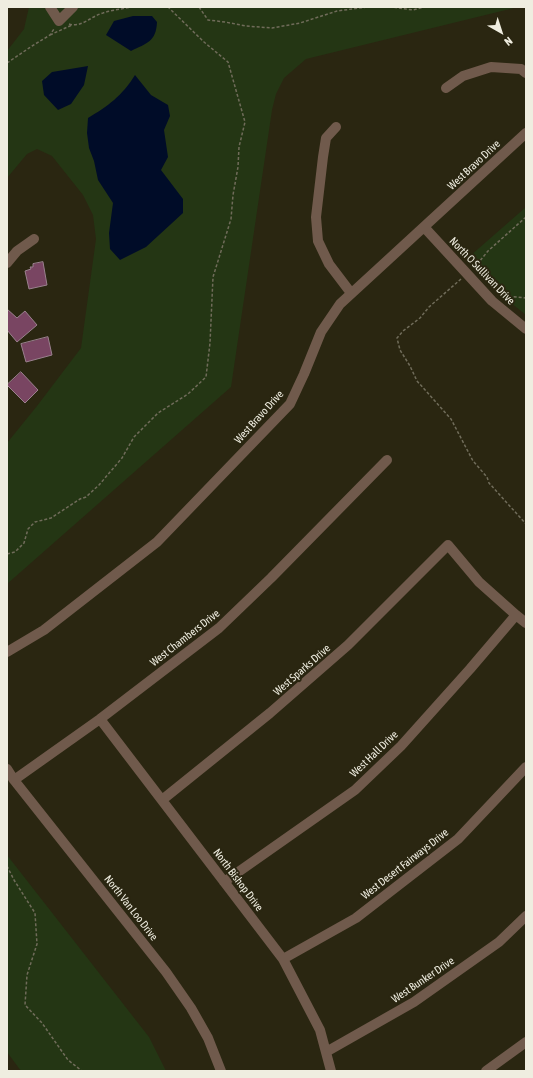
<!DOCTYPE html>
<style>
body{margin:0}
#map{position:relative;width:533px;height:1078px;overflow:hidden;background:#2a2611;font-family:"Asap Condensed",sans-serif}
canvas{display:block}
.frame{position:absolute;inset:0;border:8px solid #efede0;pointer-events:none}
.north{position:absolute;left:481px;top:12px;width:40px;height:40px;-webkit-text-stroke:3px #2a2611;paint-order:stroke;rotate:141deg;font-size:11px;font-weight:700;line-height:16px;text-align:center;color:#efede0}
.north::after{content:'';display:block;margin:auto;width:14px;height:18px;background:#efede0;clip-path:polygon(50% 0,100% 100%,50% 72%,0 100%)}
</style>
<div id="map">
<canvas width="533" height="1078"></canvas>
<div class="frame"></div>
<div class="north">N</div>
</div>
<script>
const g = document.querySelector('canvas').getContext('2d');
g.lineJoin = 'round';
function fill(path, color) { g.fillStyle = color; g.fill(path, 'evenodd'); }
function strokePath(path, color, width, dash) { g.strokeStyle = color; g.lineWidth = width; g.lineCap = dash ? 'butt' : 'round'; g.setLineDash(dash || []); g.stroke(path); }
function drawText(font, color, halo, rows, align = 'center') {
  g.font = font + ' "Asap Condensed",sans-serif'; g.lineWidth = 4; g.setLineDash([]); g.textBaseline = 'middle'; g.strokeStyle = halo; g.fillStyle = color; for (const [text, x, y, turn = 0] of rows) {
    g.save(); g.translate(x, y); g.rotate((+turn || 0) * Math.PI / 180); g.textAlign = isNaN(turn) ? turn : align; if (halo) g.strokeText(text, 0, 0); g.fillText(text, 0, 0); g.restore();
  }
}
fill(new Path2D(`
 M 29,7 L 518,7 L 306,59 L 284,78 L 276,94 L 272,110 L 231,387 L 7,584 L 7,443 L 37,406 L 81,348 L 96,239 L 93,215 L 83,195 L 52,156 L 37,149 L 27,154 L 7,178 L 7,51 L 24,29 Z
 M 526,207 L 526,315 L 506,299 L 470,256 Z
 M 7,855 L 149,1037 L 166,1071 L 21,1071 L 7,1052 Z`), '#243614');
fill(new Path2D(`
 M 133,16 L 152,16 L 157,22 C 156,42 147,43 131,51 L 106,35 L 114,21 Z
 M 88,66 L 84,85 L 71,104 L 58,110 L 44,95 L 42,81 L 52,72 Z
 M 135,75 L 151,95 L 168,105 L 170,116 L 164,130 L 168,157 L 161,170 L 183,199 L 183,213 L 146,247 L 120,260 L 110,249 L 109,233 L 113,203 L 98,180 L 94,161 L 89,148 L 87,133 L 88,118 C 108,106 122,96 135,75 Z`), '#000c28');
const building = new Path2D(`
 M 43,262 L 47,285 L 29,289 L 25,271 L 31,269 L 30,267 L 33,267 L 33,264 Z
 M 7,309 L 17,318 L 25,311 L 37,325 L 17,342 L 7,330 Z
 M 48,337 L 52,355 L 26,362 L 21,344 Z
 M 21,372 L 38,390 L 25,403 L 7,385 Z`);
fill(building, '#794562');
strokePath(building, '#9a818e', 1);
strokePath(new Path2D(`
 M 199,7 L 208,20 L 225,22 L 246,26 L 272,28 L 300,23 L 337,11 L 367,7 L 392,7 L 413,10 L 425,7
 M 69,24 C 82,28 91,16 103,13 C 112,10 122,9 131,7
 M 50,35 L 72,25
 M 7,63 L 32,46 L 50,35 L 54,29
 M 479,263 L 507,296 L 526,298
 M 474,268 L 488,251 L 526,217
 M 461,279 L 429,307 L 420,318 L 403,331 L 397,338 L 400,350 L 410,366 L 417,381 L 451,419 L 473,461 L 487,477 L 489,483 L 526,524
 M 7,554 L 15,552 L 24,543 L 28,529 L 35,522 L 51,518 L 80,499 L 86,497 L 99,485 L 122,458 L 134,437 L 158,413 L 188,394 L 206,377 L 210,343 L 213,277 L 231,219 L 233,195 L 238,167 L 239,147 L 245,122 L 228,62 L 204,42 L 168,7
 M 7,866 L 14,880 L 35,913 L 37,944 L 27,975 L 25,1005 L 42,1023 L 68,1060 L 82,1071`), '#706c5a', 1.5, [3, 2]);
strokePath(new Path2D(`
 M 50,7 L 59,21 L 73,7
 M 446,88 L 463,76 L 491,67 L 521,69 L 526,73
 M 336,127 L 326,138 L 323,157 L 316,217 L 318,241 L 329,264 L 351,293
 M 424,227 L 492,301 L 526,329
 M 7,263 L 17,251 L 34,239
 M 7,652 L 44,630 L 157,542 L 290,404 L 304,374 L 321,332 L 340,304 L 526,133
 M 100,719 L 283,959 L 320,1030 L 331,1071
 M 7,769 L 14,780 L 166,972 L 191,1008 L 208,1038 L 221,1071
 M 14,780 L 100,719 L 219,628 L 271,578 L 387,460
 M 162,800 L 270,713 L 348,645 L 448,545 L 479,582 L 516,615 L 526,623
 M 224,882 L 355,790 L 401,746 L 470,669 L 516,615
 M 283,959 L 356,918 L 458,839 L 526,767
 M 326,1052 L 414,1002 L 499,942 L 526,916
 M 486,1071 L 526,1042`), '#705a4c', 10);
drawText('11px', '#efede0', '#2a2611', [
 ["West Bravo Drive",474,165,-43],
 ["North O Sullivan Drive",482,271,46],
 ["West Bravo Drive",259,417,-48],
 ["West Chambers Drive",185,638,-38],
 ["West Sparks Drive",302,670,-41],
 ["West Hall Drive",374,754,-44],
 ["West Desert Fairways Drive",405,864,-38],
 ["North Bishop Drive",238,880,53],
 ["North Van Loo Drive",131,908,52],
 ["West Bunker Drive",423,980,-34]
]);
</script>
